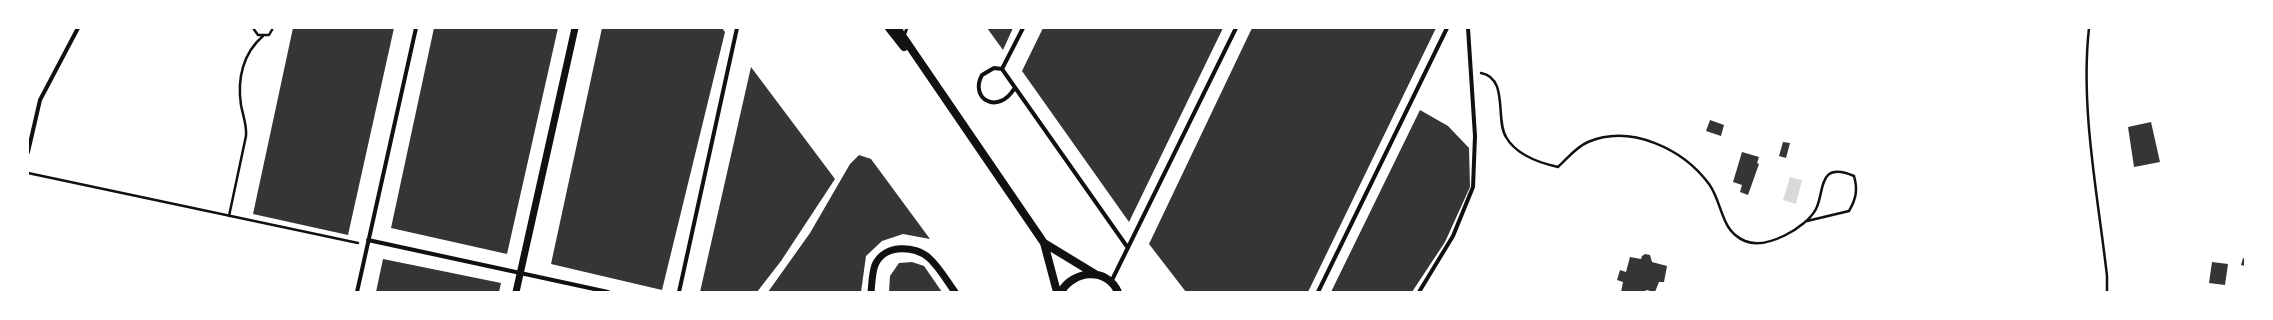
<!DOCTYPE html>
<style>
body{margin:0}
#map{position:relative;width:2273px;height:320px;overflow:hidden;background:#fff;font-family:Cabin,sans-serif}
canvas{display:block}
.frame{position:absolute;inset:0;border:29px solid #fff;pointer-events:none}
</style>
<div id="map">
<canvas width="2273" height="320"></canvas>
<div class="frame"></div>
</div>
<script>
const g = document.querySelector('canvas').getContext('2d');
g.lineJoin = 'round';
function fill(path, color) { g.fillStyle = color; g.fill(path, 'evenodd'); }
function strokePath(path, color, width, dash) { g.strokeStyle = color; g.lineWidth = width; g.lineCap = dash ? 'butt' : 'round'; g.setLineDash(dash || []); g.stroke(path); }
fill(new Path2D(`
 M 1790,177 L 1802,180 L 1796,204 L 1783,200 Z`), '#d9d9d9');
fill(new Path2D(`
 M 293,28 L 394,28 L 348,235 L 253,214 Z
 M 434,28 L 558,28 L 507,254 L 391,228 Z
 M 602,28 L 722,28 L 725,32 L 662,290 L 551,264 Z
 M 987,28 L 1013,28 L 1003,50 Z
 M 1043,28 L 1223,28 L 1129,222 L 1022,71 Z
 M 1252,28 L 1436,28 L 1308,292 L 1186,292 L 1149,244 Z
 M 751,67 L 835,179 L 781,261 L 757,292 L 700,292 Z
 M 1420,110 L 1448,126 L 1469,148 L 1470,187 L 1445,242 L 1412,292 L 1331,292 Z
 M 1710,120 L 1724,125 L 1721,136 L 1706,131 Z
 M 2151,122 L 2160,162 L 2134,167 L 2128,127 Z
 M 1783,142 L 1790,143 L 1786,158 L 1779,156 Z
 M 1742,152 L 1759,157 L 1757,163 L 1759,164 L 1748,195 L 1740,192 L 1742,185 L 1733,182 Z
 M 859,155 L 871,159 L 930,239 L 903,234 L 882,241 L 866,256 L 861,292 L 768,292 L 810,233 L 850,164 Z
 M 1645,254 L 1650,255 L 1652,262 L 1667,266 L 1664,282 L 1659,282 L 1655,292 L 1646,290 L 1645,292 L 1621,292 L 1623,282 L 1617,280 L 1620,270 L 1626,272 L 1630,257 L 1641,259 L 1642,256 Z
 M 2243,258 L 2245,259 L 2245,266 L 2241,265 Z
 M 383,259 L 501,283 L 499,292 L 376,292 Z
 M 912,262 L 924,266 L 942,292 L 889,292 L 890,276 L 899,263 Z
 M 2212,262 L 2228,264 L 2225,285 L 2209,283 Z`), '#353535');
strokePath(new Path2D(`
 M 253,28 L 258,35 L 269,35 L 273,28
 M 2089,28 C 2080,108 2098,196 2107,276 L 2107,292
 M 1481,73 C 1509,78 1495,120 1506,137 C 1516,155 1540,163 1558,167 C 1568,158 1576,147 1588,142 C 1631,124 1683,149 1709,184 C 1723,203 1720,231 1745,241 C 1766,250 1806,228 1816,209 C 1825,192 1817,160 1854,176 C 1858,190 1856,199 1849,211 L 1807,221
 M 28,173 L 358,243
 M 229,216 L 246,136 C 247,125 243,116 241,105 C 237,79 243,53 263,36`), '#111', 2.5);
strokePath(new Path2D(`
 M 904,36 L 907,28`), '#111', 3);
strokePath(new Path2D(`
 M 1002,69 L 1128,248
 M 1002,69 L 994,68 L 982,75 C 969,99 998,115 1014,89
 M 1002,69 L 1023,28
 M 28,152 L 40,100 L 78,28
 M 368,240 L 608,292
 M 1111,282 L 1236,28
 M 357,292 L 416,28
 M 679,292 L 737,28
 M 1318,292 L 1447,28
 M 1419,292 L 1453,236 L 1473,187 L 1475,136 L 1468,28`), '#111', 4);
strokePath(new Path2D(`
 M 516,292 L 575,28
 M 871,292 C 872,283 872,273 875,265 C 884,244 915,245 929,258 C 939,267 947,281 955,292`), '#111', 7);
strokePath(new Path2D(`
 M 889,28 L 904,47
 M 897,28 L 1044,243 L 1057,292
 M 1044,243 L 1095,274
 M 1061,292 C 1073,270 1107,267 1118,292`), '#111', 8);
</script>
